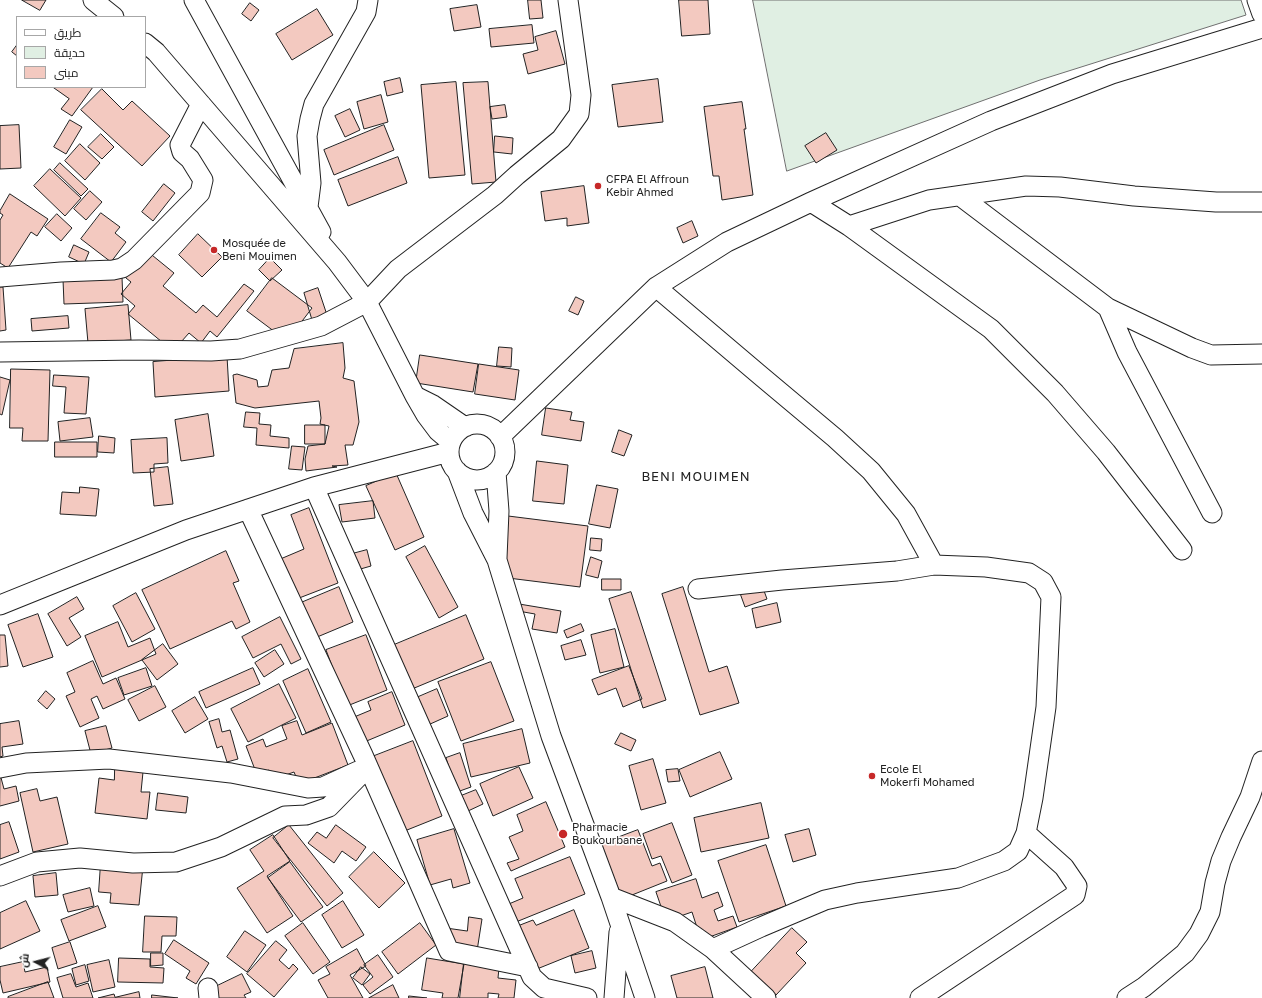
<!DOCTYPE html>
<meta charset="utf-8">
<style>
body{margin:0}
#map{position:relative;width:1262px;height:998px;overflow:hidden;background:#fff;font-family:"Golos Text",Cairo,sans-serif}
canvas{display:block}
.legend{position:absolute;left:16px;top:16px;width:130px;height:72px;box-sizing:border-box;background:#fff;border:1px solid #a7a7a7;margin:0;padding:5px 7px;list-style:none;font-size:12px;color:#222}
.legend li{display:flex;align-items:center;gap:8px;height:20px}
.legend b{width:20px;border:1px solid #a7a7a7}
.north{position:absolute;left:16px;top:942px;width:40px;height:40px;-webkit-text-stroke:3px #fff;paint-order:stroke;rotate:277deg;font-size:11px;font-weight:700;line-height:16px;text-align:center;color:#222}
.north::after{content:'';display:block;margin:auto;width:14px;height:18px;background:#222;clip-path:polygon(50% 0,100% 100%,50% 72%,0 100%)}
</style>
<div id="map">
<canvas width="1262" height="998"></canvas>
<ul class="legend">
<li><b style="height:5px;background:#fff"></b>طريق</li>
<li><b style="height:11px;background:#e0efe3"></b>حديقة</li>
<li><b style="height:11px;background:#f3c9c0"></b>مبنى</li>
</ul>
<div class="north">ش</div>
</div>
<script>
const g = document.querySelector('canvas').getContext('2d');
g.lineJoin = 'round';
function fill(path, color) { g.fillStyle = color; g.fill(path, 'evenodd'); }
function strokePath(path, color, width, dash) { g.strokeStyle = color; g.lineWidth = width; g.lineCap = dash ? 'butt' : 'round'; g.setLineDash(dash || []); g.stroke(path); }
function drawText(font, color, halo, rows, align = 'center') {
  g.font = font + ' "Golos Text",sans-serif'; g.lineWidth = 3; g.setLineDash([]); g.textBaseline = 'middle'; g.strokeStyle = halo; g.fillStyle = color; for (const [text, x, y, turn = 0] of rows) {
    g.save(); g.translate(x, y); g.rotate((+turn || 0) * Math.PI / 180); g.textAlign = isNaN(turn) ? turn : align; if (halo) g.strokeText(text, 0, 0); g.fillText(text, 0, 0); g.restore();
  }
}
const green = new Path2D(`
 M 753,0 L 1241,0 L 1246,15 L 1040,80 L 787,171 Z`);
fill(green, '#e0efe3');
strokePath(green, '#6f6f6f', 1);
const building = new Path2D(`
 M 22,0 L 46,0 L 40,10 Z
 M 528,0 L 541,0 L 543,18 L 530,19 Z
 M 679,0 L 708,0 L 710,34 L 682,36 Z
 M 250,3 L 259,10 L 251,21 L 242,14 Z
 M 477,5 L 481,27 L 454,31 L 450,9 Z
 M 317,9 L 333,35 L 292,60 L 276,34 Z
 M 532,25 L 534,43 L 491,47 L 489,29 Z
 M 556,31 L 565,64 L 528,74 L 523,54 L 538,50 L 535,37 Z
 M 17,45 L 17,56 L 12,52 Z
 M 400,78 L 403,92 L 387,96 L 384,82 Z
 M 658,79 L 663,122 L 618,127 L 612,85 Z
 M 456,82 L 465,175 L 429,178 L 421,85 Z
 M 488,82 L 496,182 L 472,184 L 463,83 Z
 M 53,87 L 93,87 L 72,116 L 61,109 L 69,99 Z
 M 102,89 L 123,110 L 132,101 L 170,136 L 142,166 L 81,110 Z
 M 381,95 L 388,122 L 364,129 L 357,102 Z
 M 742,102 L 746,129 L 744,129 L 753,195 L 722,200 L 719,176 L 713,176 L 704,107 Z
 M 505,105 L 507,117 L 492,119 L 490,107 Z
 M 350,109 L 360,130 L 345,137 L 335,116 Z
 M 70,120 L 82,127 L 66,154 L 54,147 Z
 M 19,125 L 21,168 L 0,169 L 0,126 Z
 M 384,125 L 394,150 L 334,175 L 324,150 Z
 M 826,133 L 837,150 L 816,163 L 805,146 Z
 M 101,134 L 114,147 L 102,159 L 88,147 Z
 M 495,136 L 513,138 L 512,154 L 494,152 Z
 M 80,144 L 100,163 L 85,180 L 65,161 Z
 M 398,157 L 407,183 L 348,206 L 338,180 Z
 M 60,163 L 88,189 L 81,196 L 54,170 Z
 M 50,169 L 81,198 L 65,216 L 34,186 Z
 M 164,184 L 175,193 L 153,221 L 142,212 Z
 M 584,186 L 589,223 L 567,226 L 567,218 L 545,221 L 541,192 Z
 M 90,191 L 102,202 L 86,220 L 74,209 Z
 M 10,194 L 48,219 L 37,236 L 31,232 L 8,268 L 0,263 L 0,220 L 3,215 L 0,213 L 0,211 Z
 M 101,213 L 120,227 L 115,233 L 126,242 L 111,262 L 81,239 Z
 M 57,214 L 72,228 L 61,241 L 45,227 Z
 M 692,221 L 698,236 L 683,243 L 677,228 Z
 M 198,234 L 222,257 L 202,277 L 179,255 Z
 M 74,245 L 89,252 L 84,264 L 69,257 Z
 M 147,251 L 174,273 L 163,286 L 196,313 L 203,305 L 217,317 L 244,284 L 254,291 L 217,337 L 210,331 L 201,343 L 189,333 L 173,351 L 128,314 L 135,306 L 121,294 L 131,282 L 126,278 Z
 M 270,258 L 282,270 L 270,281 L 259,270 Z
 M 122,277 L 123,302 L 64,304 L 63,279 Z
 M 272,278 L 312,308 L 287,341 L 247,311 Z
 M 0,287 L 3,287 L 6,330 L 0,331 Z
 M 318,288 L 327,315 L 312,320 L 304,293 Z
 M 576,297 L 584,301 L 578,315 L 569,311 Z
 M 128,305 L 131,340 L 88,343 L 85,309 Z
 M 68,316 L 69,328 L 32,331 L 31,319 Z
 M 343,343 L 345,368 L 343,378 L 354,381 L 359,422 L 353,445 L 345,445 L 348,465 L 332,466 L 337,467 L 306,471 L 305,459 L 308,446 L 325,444 L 329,426 L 320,424 L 321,418 L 319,401 L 255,408 L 236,403 L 233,375 L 237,374 L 257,380 L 258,387 L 268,386 L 272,370 L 289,368 L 294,349 Z
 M 499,347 L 512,348 L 511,367 L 497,366 Z
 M 420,355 L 478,364 L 473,392 L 416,383 Z
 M 227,356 L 229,391 L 155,397 L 153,362 Z
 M 479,364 L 519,370 L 515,400 L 475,394 Z
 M 11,369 L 50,370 L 48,441 L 22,441 L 23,428 L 10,428 Z
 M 54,375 L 89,377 L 86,414 L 64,413 L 66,387 L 53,386 Z
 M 0,377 L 10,380 L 2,415 L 0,414 Z
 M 546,408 L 572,412 L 570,420 L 584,422 L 581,441 L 542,435 Z
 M 246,412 L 260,413 L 259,424 L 271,425 L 270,436 L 289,438 L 289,448 L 256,445 L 257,428 L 244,427 Z
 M 208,414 L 214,456 L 181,461 L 175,420 Z
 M 90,418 L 93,437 L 60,441 L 58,422 Z
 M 305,425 L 325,425 L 325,444 L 305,444 Z
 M 619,430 L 632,435 L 624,456 L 612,452 Z
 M 99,436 L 115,438 L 114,453 L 98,452 Z
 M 167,438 L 168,463 L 154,464 L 154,472 L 133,473 L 131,440 Z
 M 55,442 L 97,442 L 97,457 L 55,457 Z
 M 292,446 L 305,447 L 302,470 L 289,469 Z
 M 537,461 L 568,465 L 564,504 L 533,501 Z
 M 168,467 L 173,504 L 154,506 L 150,469 Z
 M 396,473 L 424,537 L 395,550 L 366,486 Z
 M 597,485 L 618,489 L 610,528 L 589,524 Z
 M 80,487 L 99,489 L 96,516 L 60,514 L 62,492 L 79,493 Z
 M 373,501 L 375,518 L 342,522 L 339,505 Z
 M 309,508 L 338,583 L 294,600 L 278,560 L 304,549 L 291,515 Z
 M 500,515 L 588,526 L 580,587 L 492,576 Z
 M 591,538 L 602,539 L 601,551 L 590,550 Z
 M 425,546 L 458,607 L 439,618 L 406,557 Z
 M 367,550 L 371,566 L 357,570 L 352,554 Z
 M 226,551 L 239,581 L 233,583 L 250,622 L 236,629 L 232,621 L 170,649 L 142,590 Z
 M 591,557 L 602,561 L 598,578 L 586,575 Z
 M 759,577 L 767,599 L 745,607 L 737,585 Z
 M 602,579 L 621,579 L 621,590 L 602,590 Z
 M 339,587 L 353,622 L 310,640 L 296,605 Z
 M 683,587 L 709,672 L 727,666 L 739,703 L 700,715 L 662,594 Z
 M 631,592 L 666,700 L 643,708 L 609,599 Z
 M 136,593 L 155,629 L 132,642 L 113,606 Z
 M 77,597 L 84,609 L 69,618 L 81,637 L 67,646 L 48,614 Z
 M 777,603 L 781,622 L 756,628 L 752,609 Z
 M 519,604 L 561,611 L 557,633 L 532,629 L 535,614 L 518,611 Z
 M 38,614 L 53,657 L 23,667 L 8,625 Z
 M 466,615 L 484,659 L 412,689 L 394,645 Z
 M 280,617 L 301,659 L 291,664 L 281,644 L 253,658 L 242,637 Z
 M 118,622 L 128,647 L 150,638 L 156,654 L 102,677 L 85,636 Z
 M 581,624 L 584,631 L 567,638 L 564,631 Z
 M 615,629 L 624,667 L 600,673 L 591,635 Z
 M 0,635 L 5,635 L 8,666 L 0,667 Z
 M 366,635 L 387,690 L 347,706 L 326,650 Z
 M 581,640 L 586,655 L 565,660 L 561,646 Z
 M 163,644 L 178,664 L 157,680 L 142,660 Z
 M 275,650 L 284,664 L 264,677 L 255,663 Z
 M 93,661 L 103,684 L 116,678 L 125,699 L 103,709 L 97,696 L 91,699 L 99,718 L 80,727 L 66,696 L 75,692 L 67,673 Z
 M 491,662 L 514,721 L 461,741 L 438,682 Z
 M 629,666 L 642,699 L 623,707 L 616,688 L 598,695 L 592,680 Z
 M 146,668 L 152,686 L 124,695 L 118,678 Z
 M 253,668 L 260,684 L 206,708 L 199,692 Z
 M 308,669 L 331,722 L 306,733 L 283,681 Z
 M 279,684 L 296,718 L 248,742 L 231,709 Z
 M 155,686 L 166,707 L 139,721 L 128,700 Z
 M 437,689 L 448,716 L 428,725 L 416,698 Z
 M 46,691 L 55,699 L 47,709 L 38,701 Z
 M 392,692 L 405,725 L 357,745 L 347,720 L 371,710 L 368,702 Z
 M 195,697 L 208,719 L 185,733 L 172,711 Z
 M 219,719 L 222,732 L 230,730 L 238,759 L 227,762 L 222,746 L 217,748 L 209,722 Z
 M 19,721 L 23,744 L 2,747 L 3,756 L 0,757 L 0,724 Z
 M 297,721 L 302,735 L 332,723 L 348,765 L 299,784 L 294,772 L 272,780 L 269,770 L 257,775 L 246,746 L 263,739 L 266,747 L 287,739 L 282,726 Z
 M 106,726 L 112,748 L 91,754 L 85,731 Z
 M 522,729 L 530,763 L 471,777 L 463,744 Z
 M 621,733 L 636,740 L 631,751 L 615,744 Z
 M 413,741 L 442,816 L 402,832 L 364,760 Z
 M 720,752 L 732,779 L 690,797 L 679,770 Z
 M 460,753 L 471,787 L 457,792 L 446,758 Z
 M 653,759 L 666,803 L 641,810 L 629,766 Z
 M 519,767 L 533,798 L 493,816 L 480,784 Z
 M 115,769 L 143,772 L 141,792 L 150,792 L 147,819 L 95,813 L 99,778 L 114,780 Z
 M 678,769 L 680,781 L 668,782 L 666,770 Z
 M 0,774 L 4,789 L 16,786 L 19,801 L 0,806 Z
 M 37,789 L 40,801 L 57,797 L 68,844 L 33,852 L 20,793 Z
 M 476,790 L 483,804 L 468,811 L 461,796 Z
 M 158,793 L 188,797 L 186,813 L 156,810 Z
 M 546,802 L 565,847 L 511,871 L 507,863 L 519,859 L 509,837 L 523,831 L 517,815 Z
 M 761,803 L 769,838 L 701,852 L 694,818 Z
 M 9,822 L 19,852 L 0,859 L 0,825 Z
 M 672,823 L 692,875 L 672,883 L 661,856 L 652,859 L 643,834 Z
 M 289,825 L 343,893 L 327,906 L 273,838 Z
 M 336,825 L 366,847 L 356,861 L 342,851 L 334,863 L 308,843 L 317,832 L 326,838 Z
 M 454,829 L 470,883 L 453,888 L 451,879 L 430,885 L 417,840 Z
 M 809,829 L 816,855 L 793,862 L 785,835 Z
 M 638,830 L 652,866 L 660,863 L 667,881 L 622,899 L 601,844 Z
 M 273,835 L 290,861 L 267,876 L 293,916 L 267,933 L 237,888 L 264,871 L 250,850 Z
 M 766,845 L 786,906 L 739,922 L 718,861 Z
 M 374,852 L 405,883 L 379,908 L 349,877 Z
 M 570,857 L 585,894 L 511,924 L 504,906 L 523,898 L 515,879 Z
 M 290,862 L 323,907 L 301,922 L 268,878 Z
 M 101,863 L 143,866 L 139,905 L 110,903 L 111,893 L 99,892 Z
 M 56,873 L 58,895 L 35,897 L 33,876 Z
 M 696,879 L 702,898 L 718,892 L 723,906 L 714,910 L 718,921 L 733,916 L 737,927 L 701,940 L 692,912 L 666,921 L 656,892 Z
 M 90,888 L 94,906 L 68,912 L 63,895 Z
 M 26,901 L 40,931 L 0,949 L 0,913 Z
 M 343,901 L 364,935 L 342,948 L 322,915 Z
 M 98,906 L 106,927 L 69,941 L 61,920 Z
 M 574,910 L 589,948 L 532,971 L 515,927 L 533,920 L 536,925 Z
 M 145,916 L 177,917 L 176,936 L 162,936 L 161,952 L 143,952 Z
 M 469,917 L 482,919 L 477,951 L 443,945 L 446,928 L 467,931 Z
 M 303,923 L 330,962 L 313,974 L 285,936 Z
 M 420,923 L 436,945 L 398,974 L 382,952 Z
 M 792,928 L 807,942 L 796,953 L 806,963 L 776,995 L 751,972 Z
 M 245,931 L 266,945 L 247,972 L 227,957 Z
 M 174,940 L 209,963 L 196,984 L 186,978 L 190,971 L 165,954 Z
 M 276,941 L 287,950 L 279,960 L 289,969 L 293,964 L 298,969 L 274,997 L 247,974 Z
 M 70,942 L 77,963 L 58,969 L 52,948 Z
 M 357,949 L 366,966 L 350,975 L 363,998 L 328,998 L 318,980 L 330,974 L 326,967 Z
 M 592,951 L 596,968 L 575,973 L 571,956 Z
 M 151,953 L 163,953 L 163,965 L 151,966 Z
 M 378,955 L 393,977 L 370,994 L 363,985 L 373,977 L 364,965 Z
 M 119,958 L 150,959 L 150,967 L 164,968 L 163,983 L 118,982 Z
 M 427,958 L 464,964 L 458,998 L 442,998 L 443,993 L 422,990 Z
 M 109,960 L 115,987 L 93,992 L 87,965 Z
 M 23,962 L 25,972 L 47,967 L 50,982 L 3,993 L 0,980 L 0,967 Z
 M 464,963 L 499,968 L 498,978 L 516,980 L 514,998 L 498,998 L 499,994 L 488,993 L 488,998 L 460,998 Z
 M 85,965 L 89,981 L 76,985 L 72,969 Z
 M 361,967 L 370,974 L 362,985 L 353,978 Z
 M 705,967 L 713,998 L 677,998 L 671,976 Z
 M 71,974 L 76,987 L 88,983 L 93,998 L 63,998 L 57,978 Z
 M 242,974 L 251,992 L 244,995 L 246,998 L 217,998 L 213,988 Z
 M 48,982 L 54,998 L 8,998 L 8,997 Z
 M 393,985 L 399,998 L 369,998 Z
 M 139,992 L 140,998 L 98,998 L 114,994 L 115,997 Z
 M 152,995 L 178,998 L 152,998 Z
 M 409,996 L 427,998 L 409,998 Z`);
fill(building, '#f3c9c0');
strokePath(building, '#222', 1);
const street = new Path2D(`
 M 93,0 L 114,17
 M 194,0 L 321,232
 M 1257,0 L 1262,14
 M 145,43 L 156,52 L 337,262 L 367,302 L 415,396 L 426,415 L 438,431 L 451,442
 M 960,196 L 1108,308 L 1192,348 L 1211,355 L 1262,354
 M 811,202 L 849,226 L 991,329 L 1055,393 L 1106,452 L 1182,550
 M 308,207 L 311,183 L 307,136 L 310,119 L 314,104 L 366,12 L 368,0
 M 849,226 L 929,200 L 1026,186 L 1060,187 L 1134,196 L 1216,202 L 1262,202
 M 0,277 L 61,272 L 113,270 L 122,268 L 134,260 L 200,193 L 203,180 L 190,159 L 182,152 L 180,145 L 201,104
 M 656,287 L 761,376 L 835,438 L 871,471 L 906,514 L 934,565
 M 1108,308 L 1127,352 L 1212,513
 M 0,352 L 139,350 L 211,351 L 240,349 L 321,326 L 367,302 L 398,269 L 495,195 L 517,175 L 561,139 L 579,114 L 581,95 L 568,0
 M 415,396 L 433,405 L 465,427
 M449 452a28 28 0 1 1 56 0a28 28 0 1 1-56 0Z
 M 500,437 L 656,287 L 727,242 L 811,202 L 991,121 L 1112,74 L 1262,28
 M 457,471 L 473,513 L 497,560 L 551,736 L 611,897 L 645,998
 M 496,472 L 499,511 L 497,558
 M 314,487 L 532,977 L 544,988 L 587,998
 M 248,509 L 363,755 L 449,951 L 528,967
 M 698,589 L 782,580 L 897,571 L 934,565 L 986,567 L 1029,573 L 1043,582 L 1051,597 L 1046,707 L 1033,798 L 1026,833 L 1018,851 L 1004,861 L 958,878 L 857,893 L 825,900 L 761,927 L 713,949
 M 0,605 L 186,530 L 314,487 L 449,452
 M 0,768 L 26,763 L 109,759 L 231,773 L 308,788 L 323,787 L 358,771
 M 0,876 L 37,862 L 80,858 L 133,863 L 176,862 L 221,847 L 285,816 L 306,815 L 329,807 L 368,767
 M 611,897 L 675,922 L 713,949 L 766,998
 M 208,988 L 209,998
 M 614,998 L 619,932
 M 920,998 L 1075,895 L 1077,886 L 1064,867 L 1026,833
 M 1127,998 L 1144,987 L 1185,953 L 1199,934 L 1210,912 L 1215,883 L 1221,861 L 1231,837 L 1250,797 L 1262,761`);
strokePath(street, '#222', 21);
strokePath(street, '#fff', 19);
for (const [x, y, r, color] of [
 [598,186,4,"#c62828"],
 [214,250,4,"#c62828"],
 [872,776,4,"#c62828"],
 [563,834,5,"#c62828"]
]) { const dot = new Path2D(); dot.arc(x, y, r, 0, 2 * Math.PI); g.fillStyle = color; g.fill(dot); strokePath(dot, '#fff', 1.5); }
drawText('11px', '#222', '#fff', [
 ["CFPA El Affroun",606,180],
 ["Kebir Ahmed",606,193],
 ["Mosquée de",222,244],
 ["Beni Mouimen",222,257],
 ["Ecole El",880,770],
 ["Mokerfi Mohamed",880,783],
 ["Pharmacie",572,828],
 ["Boukourbane",572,841]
], 'left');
g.letterSpacing = '1px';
drawText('13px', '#222', '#fff', [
 ["BENI MOUIMEN",696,477]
]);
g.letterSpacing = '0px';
</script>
